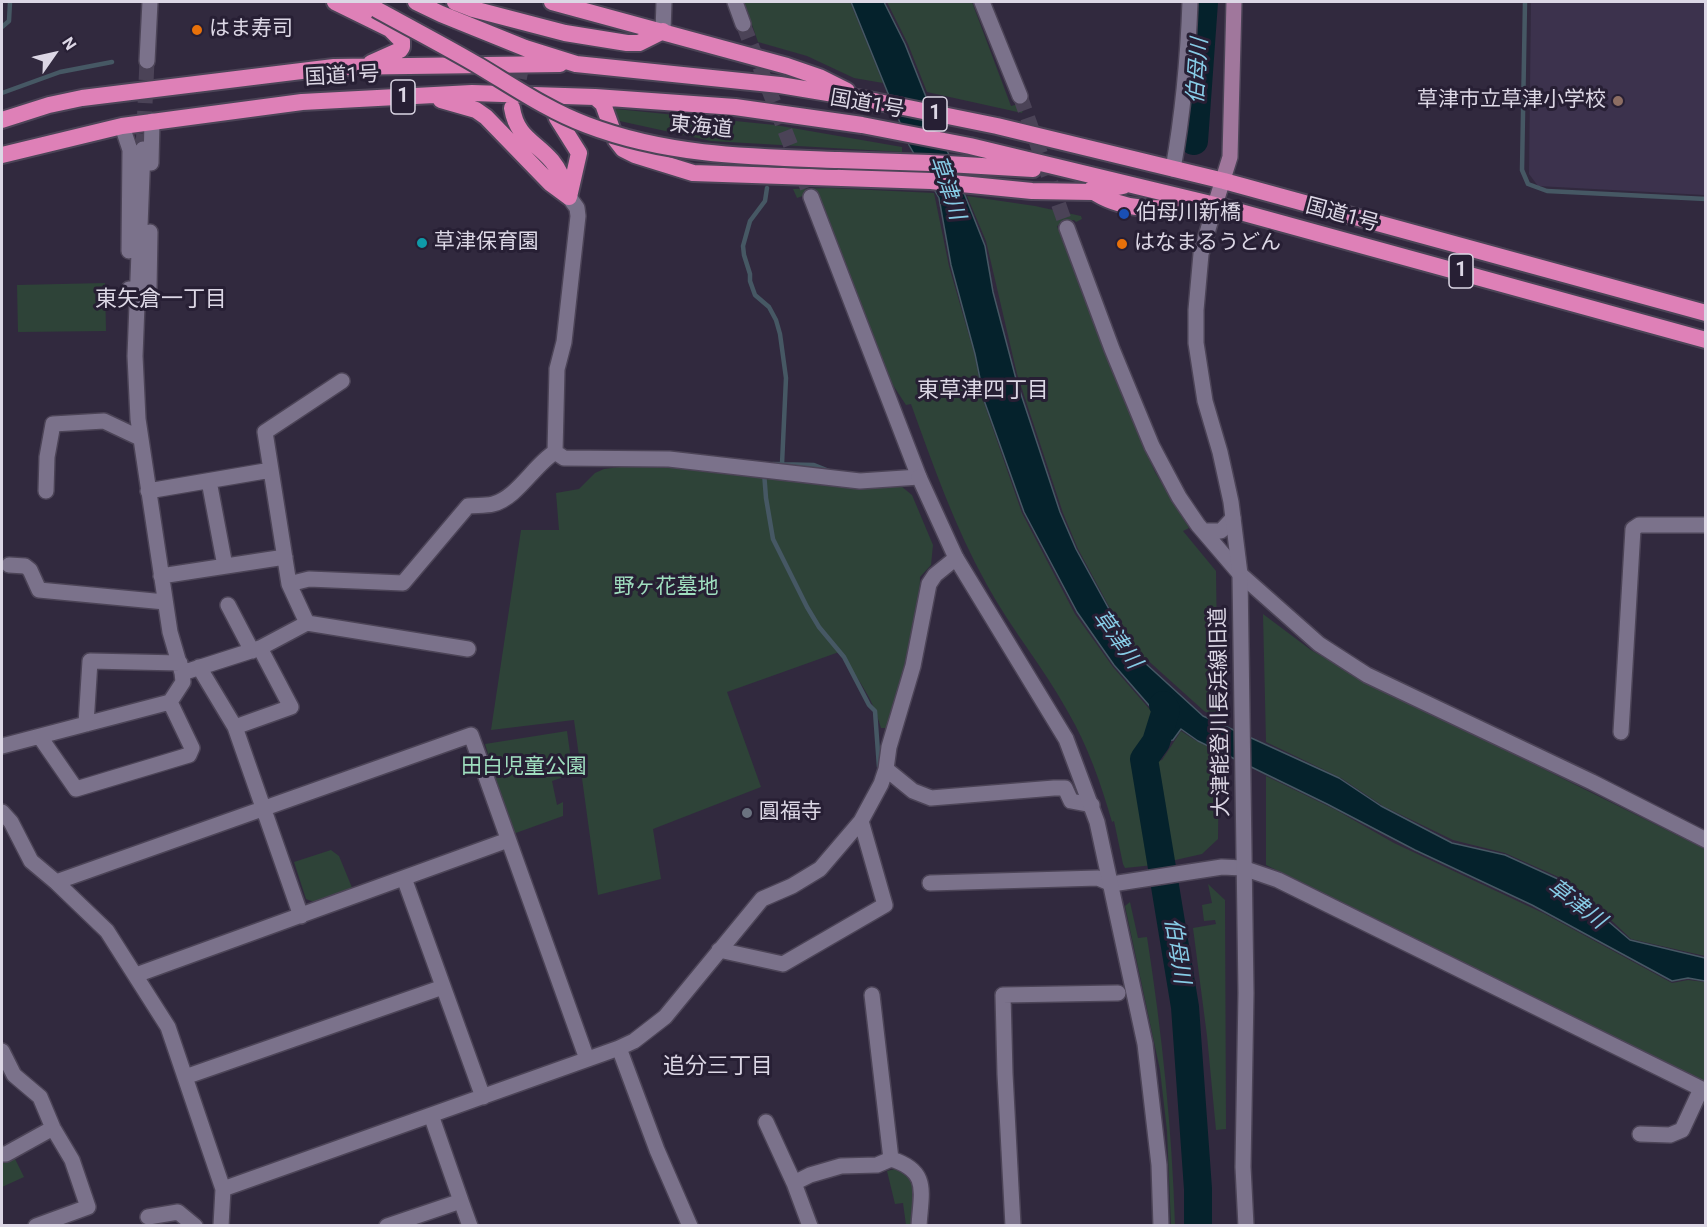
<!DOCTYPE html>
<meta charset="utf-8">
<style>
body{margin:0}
#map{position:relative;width:1707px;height:1227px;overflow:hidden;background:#31293e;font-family:Roboto,sans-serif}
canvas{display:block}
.frame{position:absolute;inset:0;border:3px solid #dcd7e5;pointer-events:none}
.north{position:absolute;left:24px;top:24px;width:60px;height:60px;-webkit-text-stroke:4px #271f34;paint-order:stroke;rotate:56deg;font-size:16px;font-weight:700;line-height:24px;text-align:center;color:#dcd7e5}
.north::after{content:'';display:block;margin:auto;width:21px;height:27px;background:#dcd7e5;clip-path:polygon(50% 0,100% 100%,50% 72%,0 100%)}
</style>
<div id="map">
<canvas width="1707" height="1227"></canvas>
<div class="frame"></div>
<div class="north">N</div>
</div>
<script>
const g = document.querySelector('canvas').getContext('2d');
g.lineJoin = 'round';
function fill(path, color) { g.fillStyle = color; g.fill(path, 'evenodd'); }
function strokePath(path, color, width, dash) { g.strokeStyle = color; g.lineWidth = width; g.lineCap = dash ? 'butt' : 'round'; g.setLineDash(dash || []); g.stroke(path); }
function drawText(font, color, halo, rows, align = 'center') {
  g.font = font + ' Roboto,"Noto Sans JP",sans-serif'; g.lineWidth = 6; g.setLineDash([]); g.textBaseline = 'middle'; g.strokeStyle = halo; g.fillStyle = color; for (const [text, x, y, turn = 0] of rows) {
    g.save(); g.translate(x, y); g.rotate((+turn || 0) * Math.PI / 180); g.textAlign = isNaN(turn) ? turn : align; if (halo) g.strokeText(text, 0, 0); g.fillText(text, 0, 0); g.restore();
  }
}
fill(new Path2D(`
 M 1531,2 L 1705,2 L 1705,195 L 1538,186 L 1529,174 Z`), '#3c324d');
fill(new Path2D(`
 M 744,2 L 850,2 L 883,83 L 854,78 L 807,56 L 758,42 Z
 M 887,2 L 972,2 L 1011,106 L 1026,102 L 1022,113 L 927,92 L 908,44 Z
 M 616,109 L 775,125 L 902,147 L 902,152 L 711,141 L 615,120 L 613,112 Z
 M 830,188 L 934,193 L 949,266 L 974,353 L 984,403 L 1022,513 L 1075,614 L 1113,667 L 1152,712 C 1152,730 1154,747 1136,757 L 1137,773 L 1154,865 L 1125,868 L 1123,864 L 1114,821 L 1112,822 C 1101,784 1088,746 1068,712 C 1044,668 1011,629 987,585 C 955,528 933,465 911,404 L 906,405 L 885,373 L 814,192 L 797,198 L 793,189 Z
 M 967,196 L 1035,206 L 1081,216 L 1082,219 L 1076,222 L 1074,220 L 1057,226 L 1144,447 L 1155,472 L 1189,528 L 1183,531 L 1216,571 L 1218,719 L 1204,711 L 1143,656 L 1133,651 L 1078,549 L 1063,513 L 1017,374 L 986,241 Z
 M 105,283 L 106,331 L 18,332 L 17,285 Z
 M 634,465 L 753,472 L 901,486 L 912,495 L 933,545 L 931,565 L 920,577 C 920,628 903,679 890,728 L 881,728 C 873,698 857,677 839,652 L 727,692 L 761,787 L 653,829 L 661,879 L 598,895 L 574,720 L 491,730 L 521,530 L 559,530 L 556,493 L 579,489 L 595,473 L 604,469 Z
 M 1263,614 L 1311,650 L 1364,680 L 1705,849 L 1705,956 L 1631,939 L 1592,902 L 1563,879 L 1505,853 L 1453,840 L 1383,806 L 1341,778 L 1266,742 Z
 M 567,731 L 573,774 L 552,781 L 557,805 L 563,802 L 563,816 L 513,834 L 485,744 Z
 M 1181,731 L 1198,742 L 1219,752 L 1218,839 L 1202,854 L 1162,863 L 1162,836 L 1165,827 L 1152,780 L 1153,762 L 1162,760 Z
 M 1266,776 L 1336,810 L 1394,843 L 1545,914 L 1672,983 L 1688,980 L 1705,982 L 1705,1082 L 1266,865 Z
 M 331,850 L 339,856 L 353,890 L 314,902 L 306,899 L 294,862 Z
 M 1208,884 L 1225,900 L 1226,1129 L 1216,1130 L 1207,1036 L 1193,928 L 1216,924 L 1215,920 L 1204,921 L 1202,905 L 1212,903 Z
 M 1130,902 L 1138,938 L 1147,937 C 1162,1033 1172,1128 1175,1225 L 1171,1225 L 1167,1131 L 1160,1070 L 1125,906 Z
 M 13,1155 L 24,1177 L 2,1187 L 2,1158 Z
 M 899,1168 L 912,1181 L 912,1225 L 906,1225 L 903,1203 L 895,1204 L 887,1171 Z`), '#2e4338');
const water = new Path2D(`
 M 851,2 L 884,2 L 905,44 L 985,246 L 993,292 L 1016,379 L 1060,512 L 1076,549 L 1132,651 L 1203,716 L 1339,778 L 1381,806 L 1452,843 L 1505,855 L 1560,880 L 1630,940 L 1705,958 L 1705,981 L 1688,978 L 1672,981 L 1532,905 L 1415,850 L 1327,804 L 1198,741 L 1181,729 L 1173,740 L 1156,742 L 1154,711 L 1114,665 L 1077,612 L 1024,512 L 985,403 L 975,354 L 951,265 L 939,198 L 909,145 Z`);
fill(water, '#05222c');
strokePath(water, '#465864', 1.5);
strokePath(new Path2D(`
 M 1525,2 L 1522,170 L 1528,184 L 1547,191 L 1706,199
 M 2,27 L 9,21 L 10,2
 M 2,93 L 60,72 L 112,62
 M 767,188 L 765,201 L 750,221 L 743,246 L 744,255 L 750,274 L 750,281 L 755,295 L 769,307 L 776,320 L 780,334 L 786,378 L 782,464
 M 773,464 L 814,465 L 829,471
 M 764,472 L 766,498 L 773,539 L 807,607 L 819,627 L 844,657 L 869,705 L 875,711 L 879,767`), '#465864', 4.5);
strokePath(new Path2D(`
 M 1194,141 L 1204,2
 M 1163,705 L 1166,710 L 1156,742 L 1144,759 L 1185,1007 L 1198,1189 L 1198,1226`), '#05222c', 28);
strokePath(new Path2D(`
 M 743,24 L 811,197
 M 1020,96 L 1067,228
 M 143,149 L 147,61`), '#4b4357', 15, [15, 8]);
strokePath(new Path2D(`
 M 514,102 L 528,33`), '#4b4357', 16, [16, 8]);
const minor = new Path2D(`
 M 735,2 L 743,24
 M 982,2 L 1020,96
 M 663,31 L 664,2
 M 147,61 L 150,2
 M 122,126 L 130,150 L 129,251
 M 151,163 L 152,121
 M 1173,169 C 1183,113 1188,58 1190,2
 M 1067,228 L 1112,349 L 1152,446 L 1179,497 L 1198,525 L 1240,574 L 1319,644 L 1367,675 L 1592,782 L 1706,840
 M 129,289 L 149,288 L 150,232
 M 555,452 L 564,458 L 669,459 L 860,481 L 919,477 L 811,197
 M 555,452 L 557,369 L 564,342 L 578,216 L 577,208 L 569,197
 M 209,481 L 225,566
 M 46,491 L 47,457 L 53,424 L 104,421 L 140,438
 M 148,491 L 271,470
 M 1203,531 L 1221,531 L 1233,518
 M 9,565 L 25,566 L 30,570 L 39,590 L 165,602
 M 161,576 L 285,557
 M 289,584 L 265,432 L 342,381
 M 228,605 L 252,651
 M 307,623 L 289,584 L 309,579 L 403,583 L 468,506 C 476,505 485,506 493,504 C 517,498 534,465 555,452
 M 199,667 L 235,727 L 301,916
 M 182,673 L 260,648 L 307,623 L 468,649
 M 86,724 L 90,661 L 180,663
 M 235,727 L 291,707 L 260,648
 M 1621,732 L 1633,529 L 1639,525 L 1706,525
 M 40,737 L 76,789 L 189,755 L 192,748 L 170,702 L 183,682 L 182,673 L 170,632 L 138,419 L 135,356 L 143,149
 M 2,746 L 170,702
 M 886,769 L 913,791 L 931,798 L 1054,788 L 1065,788 L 1071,801 L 1092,805
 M 2,812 L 11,822 L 31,861 L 56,882 L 107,931 L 168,1027 L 223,1189 L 221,1226
 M 404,878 L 483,1097
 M 56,882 L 471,735 L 587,1059
 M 930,883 L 1098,878 L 1112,884 L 1222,867 L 1243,868 L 1278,880 L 1706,1091
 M 719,950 L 783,964 L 885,905 L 861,821
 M 136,975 L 508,840
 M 872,995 L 891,1159 C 930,1171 921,1192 919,1226
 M 619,1048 L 657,1150 L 690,1226
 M 2,1051 L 14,1075 L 40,1097 L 53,1128 L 72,1160 L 88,1207 L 36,1226
 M 185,1077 L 443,987
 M 766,1122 L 794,1183 L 810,1226
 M 1640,1134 L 1670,1135 L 1682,1130 L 1701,1089
 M 2,1154 L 6,1154 L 53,1128
 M 794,1183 L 810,1175 L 841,1166 L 877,1165 L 891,1159
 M 223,1189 L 619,1048 L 634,1041 L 665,1017 L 762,899 L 792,886 L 820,869 L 861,821 L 881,784 L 886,769 L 889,747 L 913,666 L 929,584 L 935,575 L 956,558
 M 461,1201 L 470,1226
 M 148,1217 L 178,1212 L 195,1226
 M 387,1226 L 461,1201 L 431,1115
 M 1013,1226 L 1005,1074 L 1003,995 L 1118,993`);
const tertiary = new Path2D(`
 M 1215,205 L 1201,254 L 1196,310 L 1196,343 L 1205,401 L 1220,452 L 1231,502 L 1240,574 L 1246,993 L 1243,1167 L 1246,1226
 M 919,477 L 956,558 L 1066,739 L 1097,822 L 1145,1044 L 1159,1165 L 1161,1226`);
const secondary = new Path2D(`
 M 1215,205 L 1230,157 L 1234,2`);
const trunk = new Path2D(`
 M 335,2 L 390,29 L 402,41 L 402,47 L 400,50 L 371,63
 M 361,2 L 376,9
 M 416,2 L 441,14 L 525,48 L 576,64 L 780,85 L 864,99 L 997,126 L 1224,181 L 1706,313
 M 455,2 L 473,9 L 565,33 L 627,43 L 639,43 L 663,31
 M 552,2 L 787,66 L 819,77 L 847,91
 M 595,97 L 603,104 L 616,140 L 623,149 L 635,155 L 693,173 L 931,181 L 1032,191 L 1093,192 L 1123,186
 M 441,100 L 476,110 L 486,117 L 550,183 L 569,197
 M 553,102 L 552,104 L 557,118 L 579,153 L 569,197
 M 512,108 C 517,138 535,141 552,161 C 561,172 564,183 569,196
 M 2,120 L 49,105 L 82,98 L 334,67 L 560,64
 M 2,155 L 122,126 L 302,102 L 472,93 L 595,97 L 735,107 L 862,125 L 970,146 L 1215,205 L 1706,340
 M 838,160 L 930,163 L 1033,169
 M 1091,190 C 1123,213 1163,209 1200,206`);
strokePath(minor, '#4c4457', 18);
strokePath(tertiary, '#4c4457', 18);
strokePath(secondary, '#4c4457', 18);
strokePath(trunk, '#4c4457', 20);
strokePath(minor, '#7b728b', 15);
strokePath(tertiary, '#7b728b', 15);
strokePath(secondary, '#a0779c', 15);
strokePath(trunk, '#de80b7', 16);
const trunkBridge = new Path2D(`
 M 376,9 C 410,28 445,46 479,66 C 514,87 549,111 587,125 C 668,156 753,157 838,160`);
strokePath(trunkBridge, '#4c4457', 20, []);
strokePath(trunkBridge, '#de80b7', 16);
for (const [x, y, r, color] of [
 [197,30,6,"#e8710a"],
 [1618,101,6,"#8d6e63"],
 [1124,214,6,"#1a4fb4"],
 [422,243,6,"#0f9aa8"],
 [1122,244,6,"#e8710a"],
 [747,813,6,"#6b7280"]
]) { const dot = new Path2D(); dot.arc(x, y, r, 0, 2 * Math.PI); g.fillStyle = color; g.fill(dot); strokePath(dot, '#271f34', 2); }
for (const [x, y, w] of [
 [403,97,24],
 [935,114,24],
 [1461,271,24]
]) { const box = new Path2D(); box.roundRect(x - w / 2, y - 17, w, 34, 4.5); g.fillStyle = '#271f34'; g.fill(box); strokePath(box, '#dcd7e5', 1.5); }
drawText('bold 20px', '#dcd7e5', null, [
 ["1",403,97],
 ["1",935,114],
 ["1",1461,271]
]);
drawText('21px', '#dcd7e5', '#271f34', [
 ["はま寿司",209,30],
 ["草津市立草津小学校",1606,101,"right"],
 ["伯母川新橋",1136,214],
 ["草津保育園",434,243],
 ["はなまるうどん",1134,244],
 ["圓福寺",759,813]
], 'left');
drawText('21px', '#dcd7e5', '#271f34', [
 ["国道1号",342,77,-3],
 ["国道1号",867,105,10],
 ["東海道",701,128,6],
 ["国道1号",1342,216,15],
 ["大津能登川長浜線旧道",1221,712,-91]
]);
drawText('21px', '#9fdebf', '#271f34', [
 ["野ヶ花墓地",666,588],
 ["田白児童公園",524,768]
]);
drawText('italic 22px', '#87cce6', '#271f34', [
 ["伯母川",1199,71,-86],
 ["草津川",946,188,71],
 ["草津川",1116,640,54],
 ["草津川",1576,905,37],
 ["伯母川",1176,951,81]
]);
drawText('22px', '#dcd7e5', '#271f34', [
 ["東矢倉一丁目",161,300],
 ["東草津四丁目",983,391],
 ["追分三丁目",718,1067]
]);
</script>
